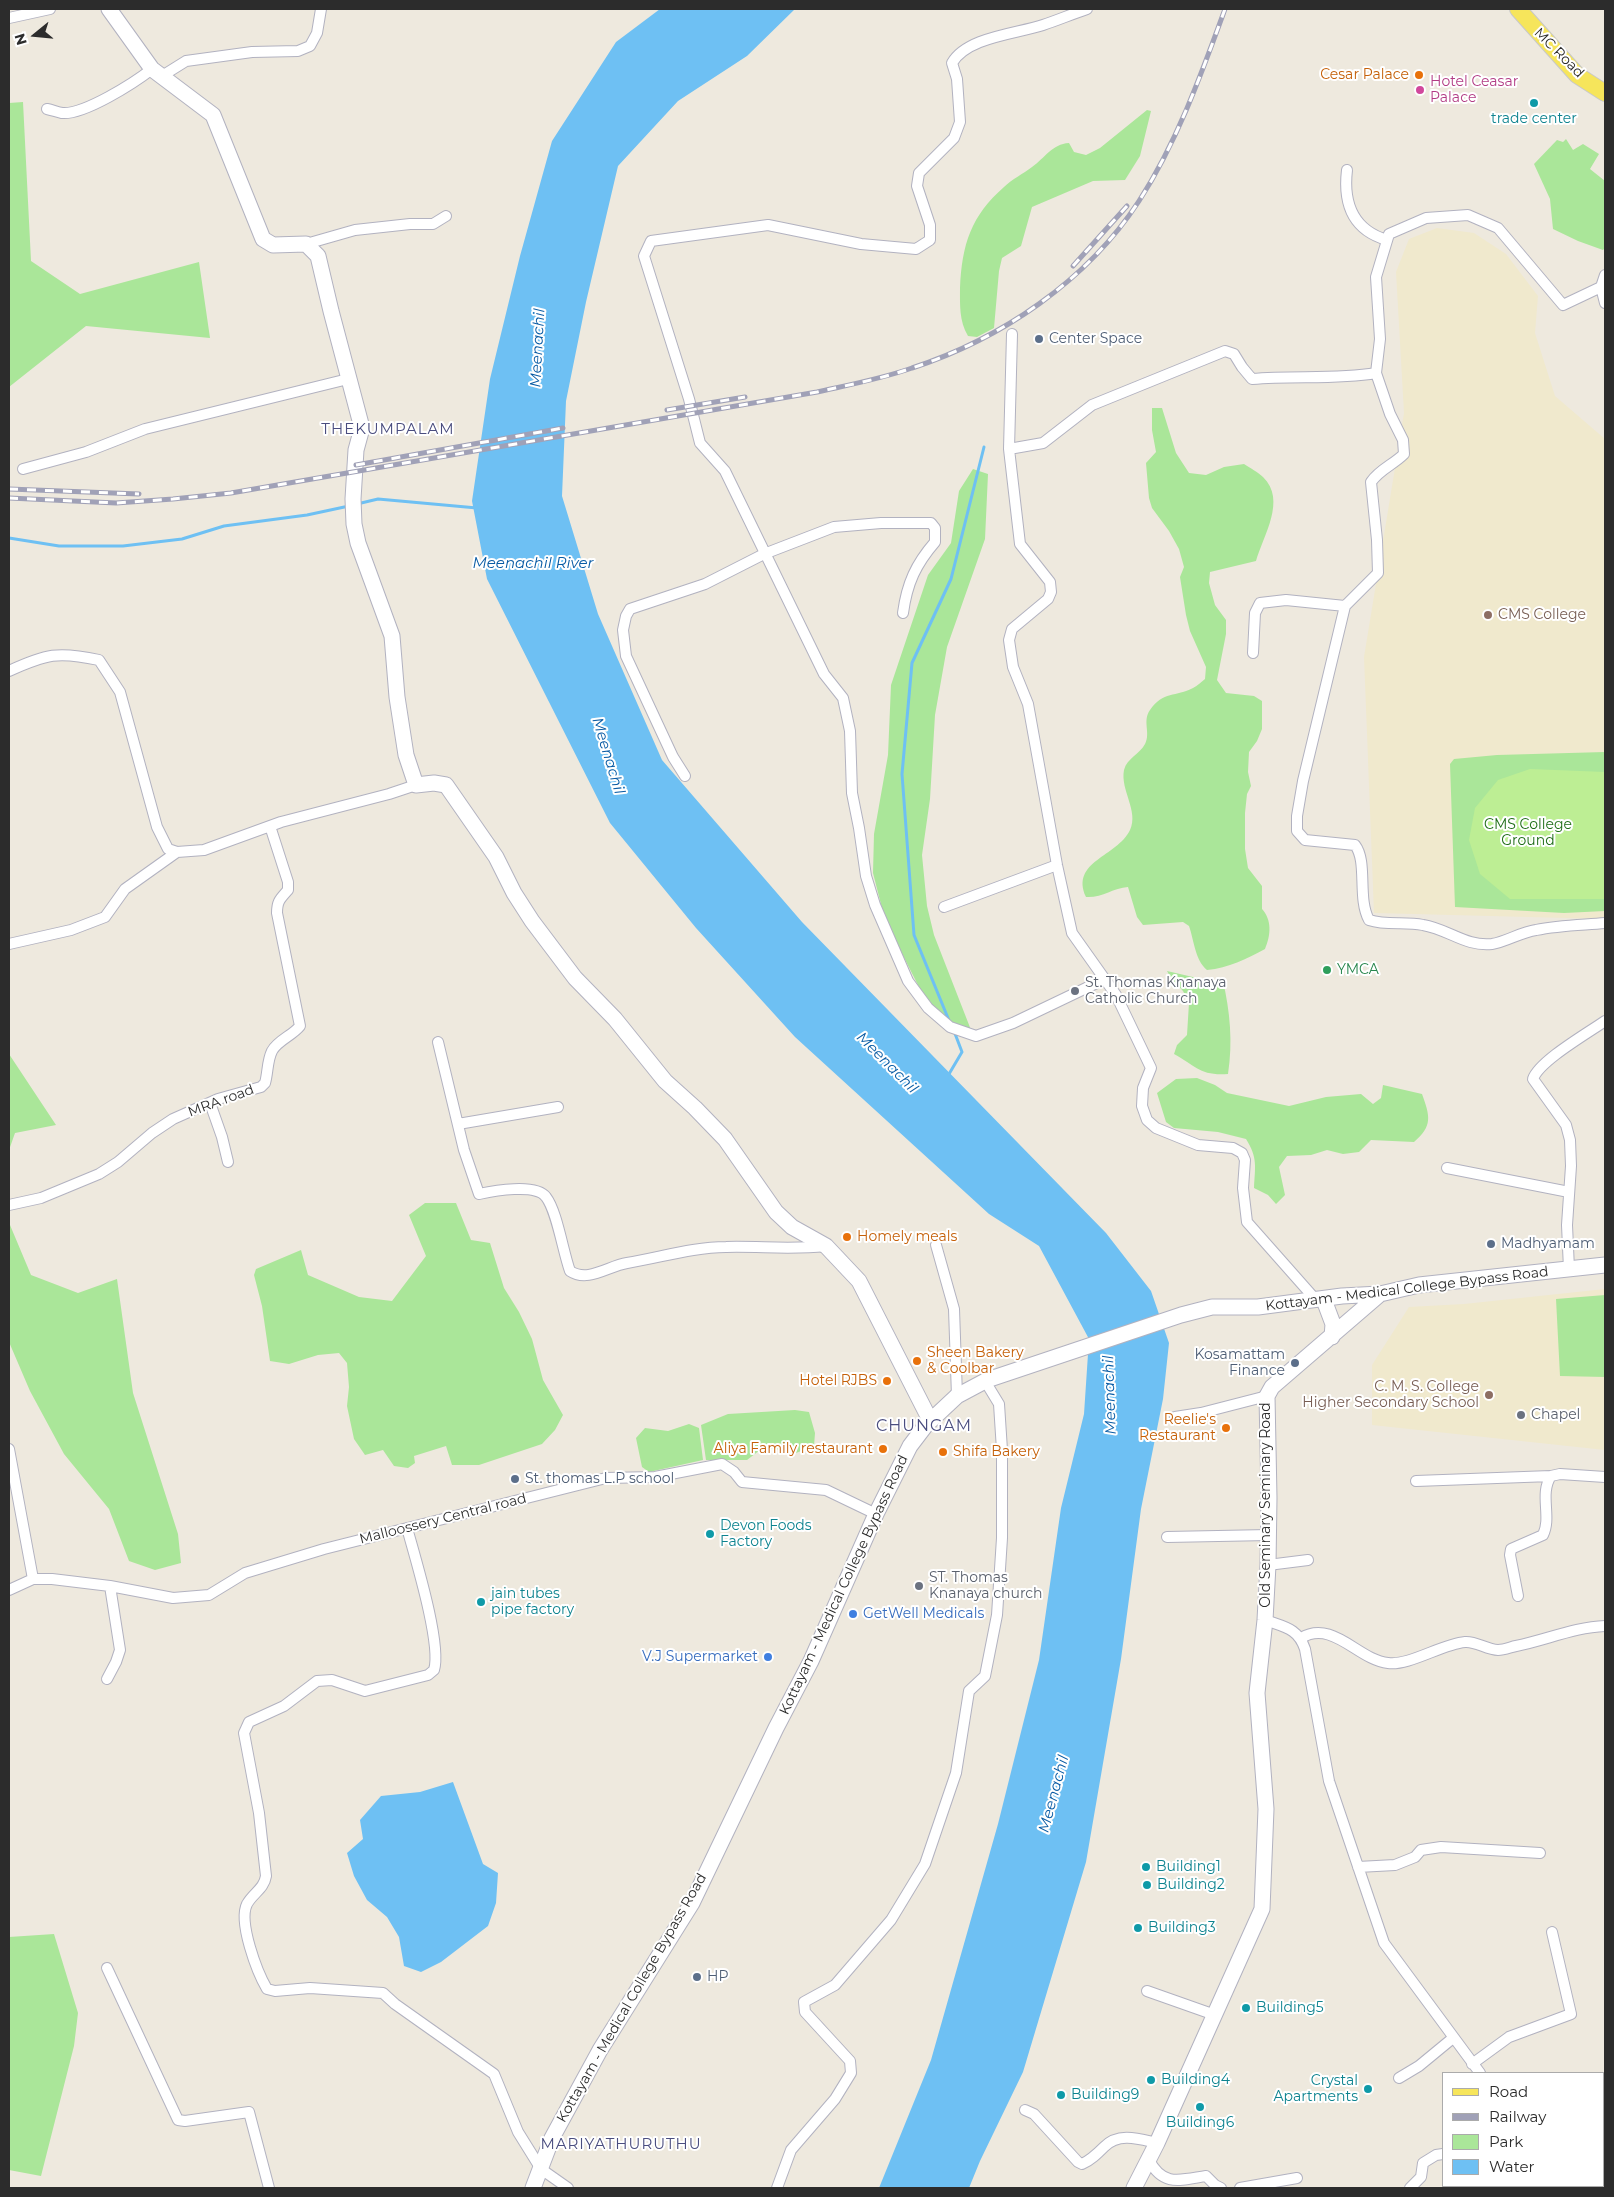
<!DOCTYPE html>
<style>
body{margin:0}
#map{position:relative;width:1614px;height:2197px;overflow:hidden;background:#eee9de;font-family:Montserrat,sans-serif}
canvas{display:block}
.frame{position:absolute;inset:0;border:10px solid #2c2c2c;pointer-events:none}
.legend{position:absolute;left:1442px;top:2072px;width:162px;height:115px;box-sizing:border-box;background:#fff;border:1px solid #ababab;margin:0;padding:6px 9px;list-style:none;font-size:15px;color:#2c2c2c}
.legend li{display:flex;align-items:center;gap:10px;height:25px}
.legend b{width:25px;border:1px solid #ababab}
.north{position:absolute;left:10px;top:10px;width:50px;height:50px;-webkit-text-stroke:4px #fff;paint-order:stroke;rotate:253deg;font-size:14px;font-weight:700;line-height:20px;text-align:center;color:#2c2c2c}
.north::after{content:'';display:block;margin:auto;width:18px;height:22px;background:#2c2c2c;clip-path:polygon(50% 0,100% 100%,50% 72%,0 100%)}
</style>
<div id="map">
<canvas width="1614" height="2197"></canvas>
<div class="frame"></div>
<ul class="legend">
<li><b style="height:6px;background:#f6e55b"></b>Road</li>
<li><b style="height:6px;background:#a0a1b7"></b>Railway</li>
<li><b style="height:14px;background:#aae699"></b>Park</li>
<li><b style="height:14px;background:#6ec0f3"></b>Water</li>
</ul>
<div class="north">N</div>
</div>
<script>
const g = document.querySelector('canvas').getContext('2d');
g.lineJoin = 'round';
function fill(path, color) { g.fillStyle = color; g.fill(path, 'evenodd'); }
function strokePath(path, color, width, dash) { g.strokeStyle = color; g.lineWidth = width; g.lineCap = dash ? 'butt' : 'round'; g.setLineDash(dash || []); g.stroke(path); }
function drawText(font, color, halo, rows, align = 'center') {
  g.font = font + ' Montserrat,sans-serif'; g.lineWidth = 4; g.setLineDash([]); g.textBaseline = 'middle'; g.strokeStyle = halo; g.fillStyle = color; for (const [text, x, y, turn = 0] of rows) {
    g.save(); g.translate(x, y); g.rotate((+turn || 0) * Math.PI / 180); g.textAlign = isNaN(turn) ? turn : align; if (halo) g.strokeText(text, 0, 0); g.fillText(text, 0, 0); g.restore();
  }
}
fill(new Path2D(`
 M 1437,228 L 1474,233 L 1506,254 L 1538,296 L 1535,333 L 1555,396 L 1605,439 L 1605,919 L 1374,913 L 1364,657 L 1404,413 L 1396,272 L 1409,239 Z
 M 1605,1289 L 1605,1450 L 1372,1425 L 1372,1365 L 1409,1307 L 1464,1304 Z`), '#f0e9cd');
fill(new Path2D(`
 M 23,102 L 31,261 L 80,294 L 199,262 L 210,338 L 86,326 L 9,387 L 9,103 Z
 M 1147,110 L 1151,111 L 1140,156 L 1125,180 L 1093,181 L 1032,207 L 1021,246 L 1002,258 L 999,271 L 994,328 L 977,337 L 968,336 C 959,321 960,304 960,288 C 962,244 971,216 1004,187 C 1012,179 1023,174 1032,167 C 1045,158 1052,144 1069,143 L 1074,152 L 1086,155 L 1100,148 Z
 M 1566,139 L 1573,150 L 1583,144 L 1599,154 L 1590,169 L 1605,181 L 1605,248 L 1603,250 L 1578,241 L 1553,229 L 1550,199 L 1534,164 L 1557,140 L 1563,142 Z
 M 1152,408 L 1162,408 L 1176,453 L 1189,473 L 1206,475 L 1224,467 L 1244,464 C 1250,468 1258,472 1263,477 C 1287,500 1263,536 1256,561 L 1210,572 L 1209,583 L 1215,605 L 1226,620 L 1226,634 L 1217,680 L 1226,693 L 1254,696 L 1262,701 L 1262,729 L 1257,741 L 1249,752 L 1248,772 L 1251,786 L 1247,794 L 1245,813 L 1245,849 L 1248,868 L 1262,886 L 1262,909 C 1272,920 1271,935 1265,949 C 1246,959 1229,968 1207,970 C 1195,960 1194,940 1189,926 L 1183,922 L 1143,925 L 1137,917 L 1128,887 C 1113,888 1102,898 1086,897 C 1070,861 1117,857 1130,830 C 1139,811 1120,790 1124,770 C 1127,758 1140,754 1145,744 C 1151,733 1142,721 1150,710 C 1163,691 1176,697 1193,688 C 1197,686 1201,682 1205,679 L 1206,667 L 1190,631 L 1186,615 L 1180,577 L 1184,567 L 1179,549 L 1169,531 L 1152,508 L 1149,498 L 1146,463 L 1156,452 L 1152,430 Z
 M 973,469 L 988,474 L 985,539 L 947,647 L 935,715 L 930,799 L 922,855 L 927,906 L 934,935 L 971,1030 L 950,1026 L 922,993 L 885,920 L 873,873 L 874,834 L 888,755 L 891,685 L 928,575 L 951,543 L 959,491 Z
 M 1605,752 L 1605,911 L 1564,913 L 1455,907 L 1450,764 L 1454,759 L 1497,755 Z
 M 1167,971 L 1210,981 L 1223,981 C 1230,1012 1233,1042 1228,1074 C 1200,1076 1196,1066 1174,1054 L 1177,1045 L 1187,1035 L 1189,1003 L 1183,991 L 1171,978 Z
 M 9,1054 L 56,1125 L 15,1133 L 9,1150 Z
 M 1197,1078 L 1215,1085 L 1227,1093 L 1289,1106 L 1326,1097 L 1361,1094 L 1373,1104 L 1381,1098 L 1383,1085 L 1422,1094 C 1430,1116 1433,1126 1414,1142 L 1371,1140 L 1359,1152 L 1343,1154 L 1327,1150 L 1311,1155 L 1287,1156 L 1279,1167 L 1285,1195 L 1276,1204 L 1268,1195 L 1254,1188 C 1255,1167 1258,1158 1246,1139 L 1218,1132 L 1174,1128 L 1166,1122 L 1157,1093 L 1176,1079 Z
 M 425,1203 L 456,1203 L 471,1240 L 490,1243 L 504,1288 L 519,1312 L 532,1339 L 543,1380 L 563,1415 L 555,1430 L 542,1444 L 479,1465 L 452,1465 L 446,1446 L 414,1456 L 415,1463 L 408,1468 L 394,1466 L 383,1450 L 365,1455 L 354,1439 L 347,1406 L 349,1387 L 347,1363 L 339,1353 L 318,1355 L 289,1364 L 270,1361 L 262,1306 L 254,1275 L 256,1269 L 301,1250 L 308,1275 L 359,1297 L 392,1301 L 426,1256 L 409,1215 Z
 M 9,1211 L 10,1225 L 31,1275 L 78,1293 L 117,1279 L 133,1393 L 178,1534 L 181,1563 L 155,1570 L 129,1561 L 109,1509 L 64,1454 L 30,1391 L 9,1342 Z
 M 1605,1295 L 1605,1377 L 1560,1376 L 1556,1299 Z
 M 795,1410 L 809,1412 L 815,1433 L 814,1446 L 796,1453 L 764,1447 L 747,1460 L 706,1460 L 701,1425 L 728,1414 Z
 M 689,1424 L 699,1428 L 703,1460 L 649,1472 L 642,1467 L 636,1438 L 645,1428 L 668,1431 Z
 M 54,1934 L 78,2013 L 74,2046 L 41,2176 L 9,2170 L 9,1937 Z`), '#aae699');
fill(new Path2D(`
 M 1530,769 L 1605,772 L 1605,899 L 1510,899 L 1480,874 L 1469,840 L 1475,808 L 1498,780 Z`), '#bdee94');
fill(new Path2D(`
 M 660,9 L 795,9 L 747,56 L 678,101 L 618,166 L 586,302 L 566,401 L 562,496 L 598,614 L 662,760 L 802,922 L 1106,1233 L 1151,1291 L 1169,1343 L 1163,1399 L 1141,1509 L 1121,1659 L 1086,1862 L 1023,2072 L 980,2161 L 969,2188 L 879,2188 L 931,2060 L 998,1824 L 1039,1660 L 1061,1508 L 1084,1414 L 1089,1339 L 1039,1246 L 989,1214 L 795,1037 L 696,928 L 610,823 L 487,579 L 472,501 L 490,379 L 520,256 L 552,141 L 616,42 Z
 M 453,1782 L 483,1864 L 498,1873 L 496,1903 L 488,1926 L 441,1962 L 421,1972 L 404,1966 L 399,1937 L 387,1917 L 367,1900 L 354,1876 L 347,1853 L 363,1839 L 360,1820 L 381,1796 L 420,1792 Z
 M 1605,2146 L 1605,2188 L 1521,2188 L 1523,2186 L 1603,2186 L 1603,2147 Z`), '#6ec0f3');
strokePath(new Path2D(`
 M 357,504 L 378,499 L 477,508
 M 9,538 L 59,546 L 123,546 L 182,539 L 224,526 L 307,515 L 349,506
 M 950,1023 L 914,935 L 902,774 L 912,663 L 951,579 L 984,447
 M 949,1074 L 962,1052 L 954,1031`), '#6ec0f3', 3);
const street = new Path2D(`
 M 1087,9 C 1072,14 1058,20 1043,25 C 1016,34 967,37 952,63 L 957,79 L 960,122 L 954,138 L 919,173 L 917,186 L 930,225 L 930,240 L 916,249 L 861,244 L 768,225 L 651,241 L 644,256 L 689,399 L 700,443 L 725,471 L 824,674 L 843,698 L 850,731 L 852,793 L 859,828 L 866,876 L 875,905 L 908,981 L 928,1008 L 950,1027 L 976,1036 L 1013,1023 L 1105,979
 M 9,18 L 50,9
 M 162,76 L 186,61 L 252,52 L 298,51 L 310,46 L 317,33 L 321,9
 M 47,109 C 52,110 57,112 62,113 C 84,115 134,83 152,69
 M 1347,170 C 1343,204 1353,230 1387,240
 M 306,244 L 355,230 L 410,224 L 433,224 L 446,216
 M 1601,287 L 1605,303
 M 1376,373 L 1390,414 L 1403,440 L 1404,454 C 1393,465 1380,469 1371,482 L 1377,540 L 1378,573 L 1345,606 L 1303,781 L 1297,816 L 1297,831 L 1305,840 L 1355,845 C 1368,862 1357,898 1369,920 C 1387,926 1405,921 1423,925 C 1448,929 1466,947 1492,944 C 1506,942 1521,932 1536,930 C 1559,925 1582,925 1605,923
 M 1009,449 L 1012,334
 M 23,469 L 86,452 L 145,429 L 348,379
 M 1253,653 L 1255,613 L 1260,603 L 1286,600 L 1345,606
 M 9,671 C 46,654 58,651 99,660 L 120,692 L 157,827 L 168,849 L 177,852 L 204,850 L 281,822 L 389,794 L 416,785
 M 685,776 L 673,757 L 626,656 L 623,630 L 626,616 L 630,609 L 705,584 L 764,554 L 834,527 L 881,523 L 931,523 L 935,528 L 935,542 C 916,564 907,583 903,613
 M 944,907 L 1057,865
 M 9,944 L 71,930 L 105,917 L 125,889 L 177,852
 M 438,1042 L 464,1150 L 479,1194 C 493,1191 536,1183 546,1197 C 557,1211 563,1252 570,1271 C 588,1283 608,1266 627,1263 C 659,1258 693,1247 726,1247 C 759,1246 792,1250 825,1246
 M 210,1103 L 222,1137 L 228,1162
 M 458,1124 L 558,1107
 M 1447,1168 L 1569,1192
 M 9,1205 L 41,1198 L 99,1174 L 118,1162 L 152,1133 L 173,1119 L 218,1099 L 261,1087 L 265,1083 C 268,1073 267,1061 272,1051 C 278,1040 292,1036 300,1026 L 277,913 C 277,901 280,899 288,890 L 288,882 L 270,826
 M 936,1245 L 954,1309 L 957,1396
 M 1569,1269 L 1567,1225 L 1571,1166 L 1570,1140 L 1566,1125 L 1533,1079 C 1539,1061 1588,1033 1605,1021
 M 1316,1300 L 1247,1222 L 1243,1188 L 1245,1160 L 1242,1153 L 1233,1148 L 1198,1145 L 1156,1128 L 1147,1120 L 1142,1106 L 1143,1088 L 1151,1068 L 1116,995 L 1072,933 L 1057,865 L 1028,704 L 1013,667 L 1009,640 L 1012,629 L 1048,599 L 1051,592 L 1050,582 L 1020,544 L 1009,449 L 1043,443 L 1092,405 L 1225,351 L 1234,354 L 1242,367 L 1252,379 C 1294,375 1335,380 1376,373 L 1380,339 L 1376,277 L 1389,234 L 1426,218 L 1468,215 L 1498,228 L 1563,305 L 1601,287 L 1605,275
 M 1175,1417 L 1201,1413 L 1267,1396
 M 9,1449 L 33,1579
 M 1416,1481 L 1551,1476
 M 407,1528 C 415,1557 442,1645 434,1670 L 428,1675 L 365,1691 L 332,1680 L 317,1681 L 284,1706 L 249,1722 L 244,1733 L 259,1813 L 266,1876 C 264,1889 253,1893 247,1904 C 238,1922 257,1972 267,1989 L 275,1991 L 310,1988 L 383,1993 L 395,2004 L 494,2074 L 518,2132 L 541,2169 L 568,2188
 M 1167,1537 L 1269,1535
 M 1268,1565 L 1308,1560
 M 9,1590 L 33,1579 L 52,1579 L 110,1586 L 173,1598 L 209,1595 L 245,1573 L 324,1549 L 606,1478 L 655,1477 L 722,1464 L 734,1472 L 742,1482 L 826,1490 L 876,1514
 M 1518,1596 L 1510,1555 L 1511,1549 L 1543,1535 C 1552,1517 1539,1494 1551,1476 L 1560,1474 L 1605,1477
 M 1265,1620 C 1284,1627 1298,1628 1305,1649 L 1329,1781 L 1384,1943 L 1480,2073
 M 1301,1638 C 1333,1619 1358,1660 1388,1663 C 1409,1666 1442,1644 1465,1642 C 1476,1641 1487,1650 1498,1650 C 1504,1650 1511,1647 1516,1646 C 1546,1640 1575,1627 1605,1626
 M 107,1679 L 116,1662 L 120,1650 L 110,1586
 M 1358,1867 L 1395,1865 L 1415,1857 L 1421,1850 L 1441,1847 L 1540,1853
 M 107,1968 L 178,2120 L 185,2121 L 249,2112 L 269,2188
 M 1147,1991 L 1215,2015
 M 1472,2064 L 1509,2037 L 1571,2014 L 1552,1932
 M 1399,2078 L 1419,2066 L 1453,2038
 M 1603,2090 L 1605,2089
 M 1025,2110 L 1034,2114 L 1078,2162 L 1082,2164 C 1091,2160 1097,2154 1104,2147 C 1119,2132 1139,2139 1157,2143
 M 1149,2160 C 1163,2187 1180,2180 1206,2176 L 1215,2185 L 1221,2188
 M 777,2188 L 791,2150 L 835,2099 L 851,2073 L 850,2061 L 805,2012 L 804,2002 L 835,1985 L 891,1920 L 925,1864 L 956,1773 L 969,1691 L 985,1676 L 997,1615 L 1002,1538 L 1002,1450 L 999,1404 L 985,1381
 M 1240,2188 L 1297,2178
 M 1410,2188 L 1421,2177 L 1423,2163 L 1436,2155 L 1443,2154
 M 1518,2188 L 1520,2186`);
const secondary = new Path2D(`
 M 109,9 L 152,69 L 213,115 L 263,239 L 273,245 L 306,244 L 318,256 L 331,311 L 362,428 L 356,450 L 353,499 L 354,524 L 358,543 L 392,636 L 397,697 L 406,755 L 416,785 L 434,783 L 446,785 L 496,857 L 514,893 L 532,921 L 575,978 L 615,1019 L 665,1081 L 695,1108 L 725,1139 L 776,1212 L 792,1227 L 826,1246 L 859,1281 L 930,1420
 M 1324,1300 L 1333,1324 L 1332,1337
 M 533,2188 L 552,2138 L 600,2050 L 692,1903 L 776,1728 L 811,1661 L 876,1514 L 910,1446 L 926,1425 L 957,1396 L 987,1380 L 1181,1315 L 1212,1307 L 1258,1307 L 1342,1296 L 1380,1294 L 1419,1285 L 1605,1265
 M 1134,2188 L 1157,2143 L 1262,1909 L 1266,1809 L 1257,1693 L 1265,1620 L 1268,1565 L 1269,1498 L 1267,1396 L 1272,1387 L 1380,1294`);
const primary = new Path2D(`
 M 1518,9 L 1577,75 L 1605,93`);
strokePath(street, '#b2b2c0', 12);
strokePath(secondary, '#b2b2c0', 17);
strokePath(primary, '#c8c8c8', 18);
strokePath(street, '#fff', 10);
strokePath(secondary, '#fff', 15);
strokePath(primary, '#f6e55b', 16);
const rail = new Path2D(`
 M 1073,266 L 1127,206
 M 667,410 L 745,397
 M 356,465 L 563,428
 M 9,489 L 139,494
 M 9,498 L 116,503 L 173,499 L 231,493 L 817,392 C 848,385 881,379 912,368 C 1001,339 1087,281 1139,201 C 1177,142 1201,75 1225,9`);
strokePath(rail, '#a0a1b7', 5);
strokePath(rail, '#fff', 3, [9]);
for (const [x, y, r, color] of [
 [1419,75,5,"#e8710a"],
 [1420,90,5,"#d1479c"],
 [1534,103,5,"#0f9aa8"],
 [1039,339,5,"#5c6f8a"],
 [1488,615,5,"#8d6e63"],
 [1327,970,5,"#2e9e5b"],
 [1075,991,5,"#6b7280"],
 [847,1237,5,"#e8710a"],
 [1491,1244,5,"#5c6f8a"],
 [917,1361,5,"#e8710a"],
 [1295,1363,5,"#5c6f8a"],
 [887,1381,5,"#e8710a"],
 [1489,1395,5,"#8d6e63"],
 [1521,1415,5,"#6b7280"],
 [1226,1428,5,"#e8710a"],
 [883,1449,5,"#e8710a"],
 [943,1452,5,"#e8710a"],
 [515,1479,5,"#5c6f8a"],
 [710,1534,5,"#0f9aa8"],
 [919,1586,5,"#6b7280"],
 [481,1602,5,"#0f9aa8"],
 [853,1614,5,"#3f7fe0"],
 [768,1657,5,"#3f7fe0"],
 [1146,1867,5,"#0f9aa8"],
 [1147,1885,5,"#0f9aa8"],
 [1138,1928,5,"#0f9aa8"],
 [697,1977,5,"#5c6f8a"],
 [1246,2008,5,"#0f9aa8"],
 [1151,2080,5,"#0f9aa8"],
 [1368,2089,5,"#0f9aa8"],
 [1061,2095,5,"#0f9aa8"],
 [1200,2107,5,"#0f9aa8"]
]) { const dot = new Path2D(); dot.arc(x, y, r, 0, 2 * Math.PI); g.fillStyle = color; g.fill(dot); strokePath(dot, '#fff', 2); }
drawText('14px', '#2c2c2c', '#fff', [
 ["MC Road",1559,53,45],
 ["MRA road",221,1101,-20],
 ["Kottayam - Medical College Bypass Road",1407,1289,-7],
 ["Old Seminary Seminary Road",1266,1505,-90],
 ["Malloossery Central road",443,1519,-14],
 ["Kottayam - Medical College Bypass Road",844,1585,-65],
 ["Kottayam - Medical College Bypass Road",632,1998,-60]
]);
drawText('14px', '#c56008', '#fff', [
 ["Cesar Palace",1409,75],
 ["Homely meals",857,1237,"left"],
 ["Sheen Bakery",927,1353,"left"],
 ["& Coolbar",927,1369,"left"],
 ["Hotel RJBS",877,1381],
 ["Reelie's",1216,1420],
 ["Restaurant",1216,1436],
 ["Aliya Family restaurant",873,1449],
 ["Shifa Bakery",953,1452,"left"]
], 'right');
drawText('14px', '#b23c85', '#fff', [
 ["Hotel Ceasar",1430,82],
 ["Palace",1430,98]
], 'left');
drawText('14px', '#0d838f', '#fff', [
 ["trade center",1534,119,"center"],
 ["Devon Foods",720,1526],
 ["Factory",720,1542],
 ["jain tubes",491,1594],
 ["pipe factory",491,1610],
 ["Building1",1156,1867],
 ["Building2",1157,1885],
 ["Building3",1148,1928],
 ["Building5",1256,2008],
 ["Building4",1161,2080],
 ["Crystal",1358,2081,"right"],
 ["Apartments",1358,2097,"right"],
 ["Building9",1071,2095],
 ["Building6",1200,2123,"center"]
], 'left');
drawText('14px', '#4e5e75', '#fff', [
 ["Center Space",1049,339],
 ["Madhyamam",1501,1244],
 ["Kosamattam",1285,1355,"right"],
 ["Finance",1285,1371,"right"],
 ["St. thomas L.P school",525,1479],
 ["HP",707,1977]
], 'left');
drawText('14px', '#785e54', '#fff', [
 ["CMS College",1498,615],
 ["C. M. S. College",1479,1387,"right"],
 ["Higher Secondary School",1479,1403,"right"]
], 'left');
drawText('14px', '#1f6d18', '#fff', [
 ["CMS College",1528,825],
 ["Ground",1528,841]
]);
drawText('14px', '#27864d', '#fff', [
 ["YMCA",1337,970]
], 'left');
drawText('14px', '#5b616d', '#fff', [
 ["St. Thomas Knanaya",1085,983],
 ["Catholic Church",1085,999],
 ["Chapel",1531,1415],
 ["ST. Thomas",929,1578],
 ["Knanaya church",929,1594]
], 'left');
drawText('14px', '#366cbe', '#fff', [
 ["GetWell Medicals",863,1614],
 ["V.J Supermarket",758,1657,"right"]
], 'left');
drawText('italic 15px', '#085ba4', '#fff', [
 ["Meenachil",538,348,-87],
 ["Meenachil River",533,564],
 ["Meenachil",608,756,73],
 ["Meenachil",887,1063,45],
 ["Meenachil",1110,1395,-92],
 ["Meenachil",1054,1794,-75]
]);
g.letterSpacing = '1px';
drawText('15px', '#4a4d7f', '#fff', [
 ["THEKUMPALAM",388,430],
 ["MARIYATHURUTHU",621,2145]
]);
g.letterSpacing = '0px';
g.letterSpacing = '1px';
drawText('16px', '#4a4d7f', '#fff', [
 ["CHUNGAM",924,1426]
]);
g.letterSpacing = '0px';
</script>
